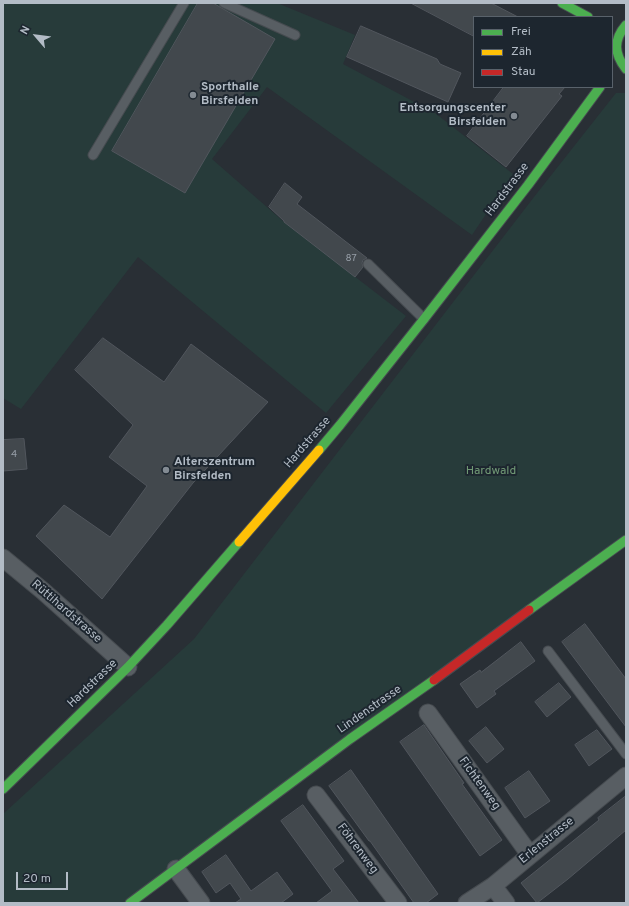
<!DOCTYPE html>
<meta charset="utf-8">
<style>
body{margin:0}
#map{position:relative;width:629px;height:906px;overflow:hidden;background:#292f35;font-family:Overpass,sans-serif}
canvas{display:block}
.frame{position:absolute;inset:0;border:4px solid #b3bcc6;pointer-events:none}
.legend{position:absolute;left:473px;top:16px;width:140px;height:72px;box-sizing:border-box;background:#1d262f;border:1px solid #59626b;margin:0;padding:5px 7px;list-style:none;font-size:12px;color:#b3bcc6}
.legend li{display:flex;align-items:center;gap:8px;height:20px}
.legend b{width:20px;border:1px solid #59626b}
.north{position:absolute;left:16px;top:16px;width:40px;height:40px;-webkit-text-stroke:3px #1d262f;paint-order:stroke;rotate:298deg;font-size:11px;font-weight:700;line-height:16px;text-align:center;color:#b3bcc6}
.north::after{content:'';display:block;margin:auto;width:14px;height:18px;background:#b3bcc6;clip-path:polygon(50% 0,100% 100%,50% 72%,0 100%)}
.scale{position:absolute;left:16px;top:872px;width:52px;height:18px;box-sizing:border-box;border:2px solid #b3bcc6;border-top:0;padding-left:5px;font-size:12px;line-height:14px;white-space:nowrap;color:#b3bcc6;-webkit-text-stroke:3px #1d262f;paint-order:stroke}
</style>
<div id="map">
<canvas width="629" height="906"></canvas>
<div class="frame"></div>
<ul class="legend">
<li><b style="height:5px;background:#4caf50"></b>Frei</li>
<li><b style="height:5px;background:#ffc107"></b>Zäh</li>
<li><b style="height:5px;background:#c62828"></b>Stau</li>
</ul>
<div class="north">N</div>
<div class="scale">20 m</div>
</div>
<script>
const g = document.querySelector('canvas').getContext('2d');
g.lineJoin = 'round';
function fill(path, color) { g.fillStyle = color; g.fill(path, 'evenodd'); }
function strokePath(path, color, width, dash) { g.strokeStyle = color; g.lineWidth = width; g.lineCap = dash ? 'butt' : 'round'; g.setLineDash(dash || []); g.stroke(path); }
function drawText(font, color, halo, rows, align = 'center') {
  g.font = font + ' Overpass,sans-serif'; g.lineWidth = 4; g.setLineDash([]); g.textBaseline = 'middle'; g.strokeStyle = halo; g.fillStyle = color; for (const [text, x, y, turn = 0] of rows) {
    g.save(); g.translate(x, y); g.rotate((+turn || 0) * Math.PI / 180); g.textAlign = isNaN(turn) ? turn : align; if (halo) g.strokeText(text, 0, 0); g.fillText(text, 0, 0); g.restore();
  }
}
fill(new Path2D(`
 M 3,3 L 277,3 L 355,35 L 343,64 L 435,113 L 513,174 L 472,235 L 267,87 L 212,159 L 284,222 L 406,316 L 326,413 L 138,257 L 21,409 L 3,398 Z
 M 616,93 L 626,93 L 626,540 L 130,903 L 3,903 L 3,814 L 194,639 L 534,197 Z`), '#273b3a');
const building = new Path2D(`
 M 198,3 L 213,3 L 275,39 L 185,193 L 112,151 Z
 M 411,3 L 491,3 L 518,17 L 474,17 L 474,36 Z
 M 361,26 L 437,59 L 440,64 L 461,73 L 448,102 L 347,57 Z
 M 504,87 L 565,87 L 559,94 L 562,96 L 506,167 L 467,136 Z
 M 285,183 L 302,197 L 297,204 L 367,258 L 363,260 L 362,263 L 363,267 L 355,277 L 284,222 L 284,221 L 269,207 Z
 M 103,338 L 164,382 L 191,344 L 268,402 L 193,483 L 102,599 L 36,536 L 64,505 L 110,537 L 147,486 L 109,457 L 133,425 L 75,370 Z
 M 24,439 L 27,469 L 3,471 L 3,440 Z
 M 585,624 L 626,679 L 626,727 L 562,642 Z
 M 521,642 L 535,661 L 494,691 L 496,694 L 477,708 L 460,684 L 480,670 L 481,672 Z
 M 559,683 L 571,697 L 547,717 L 535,702 Z
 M 424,725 L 464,783 L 462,784 L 502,840 L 480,856 L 400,742 Z
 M 486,727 L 504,749 L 487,763 L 469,741 Z
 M 597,730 L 612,749 L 589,766 L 575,745 Z
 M 351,770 L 438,894 L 426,903 L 414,903 L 370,841 L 369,841 L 329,786 Z
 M 529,771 L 550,801 L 525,818 L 505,788 Z
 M 626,796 L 626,830 L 568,879 L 537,903 L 521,883 L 599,820 L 598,818 Z
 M 303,805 L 344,861 L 333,869 L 359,903 L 316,903 L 332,891 L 281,821 Z
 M 226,855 L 251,891 L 277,872 L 293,894 L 281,903 L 235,903 L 241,899 L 230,883 L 216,893 L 202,872 Z`);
fill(building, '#42484d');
strokePath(building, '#51565d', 1);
const lane = new Path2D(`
 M 224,3 L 295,35
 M 93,155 L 184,3
 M 368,264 L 424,319
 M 548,651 L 626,754`);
const street = new Path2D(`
 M 3,558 L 43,591 L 128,667
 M 428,713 L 530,855
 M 316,795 L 398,903
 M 176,869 L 201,903
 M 493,886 L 506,903
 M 467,903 L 493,886 L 626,776`);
const fast = new Path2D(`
 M 562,3 L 588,17
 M 626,25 C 613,40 614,54 626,69
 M 319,450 L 340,425 L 424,319 L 528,185 L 600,87
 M 529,610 L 626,540
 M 3,789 L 128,667 L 167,625 L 239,542
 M 130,903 L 350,739 L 434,680`);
const slow = new Path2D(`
 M 239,542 L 319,450`);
const jam = new Path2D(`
 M 434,680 L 529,610`);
strokePath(lane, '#464b50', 11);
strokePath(street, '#464b50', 19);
strokePath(fast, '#464b50', 11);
strokePath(slow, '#464b50', 11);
strokePath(jam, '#464b50', 11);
strokePath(lane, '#585e63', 9);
strokePath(street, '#585e63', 17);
strokePath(fast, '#4caf50', 9);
strokePath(slow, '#ffc107', 9);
strokePath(jam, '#c62828', 9);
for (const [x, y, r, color] of [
 [193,95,4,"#838b93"],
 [514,116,4,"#838b93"],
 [166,470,4,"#838b93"]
]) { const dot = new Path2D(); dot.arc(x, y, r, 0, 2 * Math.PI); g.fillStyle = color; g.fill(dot); strokePath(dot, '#1d262f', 1.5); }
drawText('10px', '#979fa8', null, [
 ["87",351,259],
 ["4",14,455]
]);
drawText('bold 12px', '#b3bcc6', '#1d262f', [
 ["Sporthalle",201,88],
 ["Birsfelden",201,102],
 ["Entsorgungscenter",506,109,"right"],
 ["Birsfelden",506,123,"right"],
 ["Alterszentrum",174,463],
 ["Birsfelden",174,477]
], 'left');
drawText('12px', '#b3bcc6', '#1d262f', [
 ["Hardstrasse",508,190,-53],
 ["Hardstrasse",308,443,-49],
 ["Rüttihardstrasse",66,612,41],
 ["Hardstrasse",93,684,-44],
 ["Lindenstrasse",370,710,-35],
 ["Fichtenweg",479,784,54],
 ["Erlenstrasse",547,841,-39],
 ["Föhrenweg",357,849,53]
]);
drawText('12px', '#729a76', '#1d262f', [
 ["Hardwald",491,472]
]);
</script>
